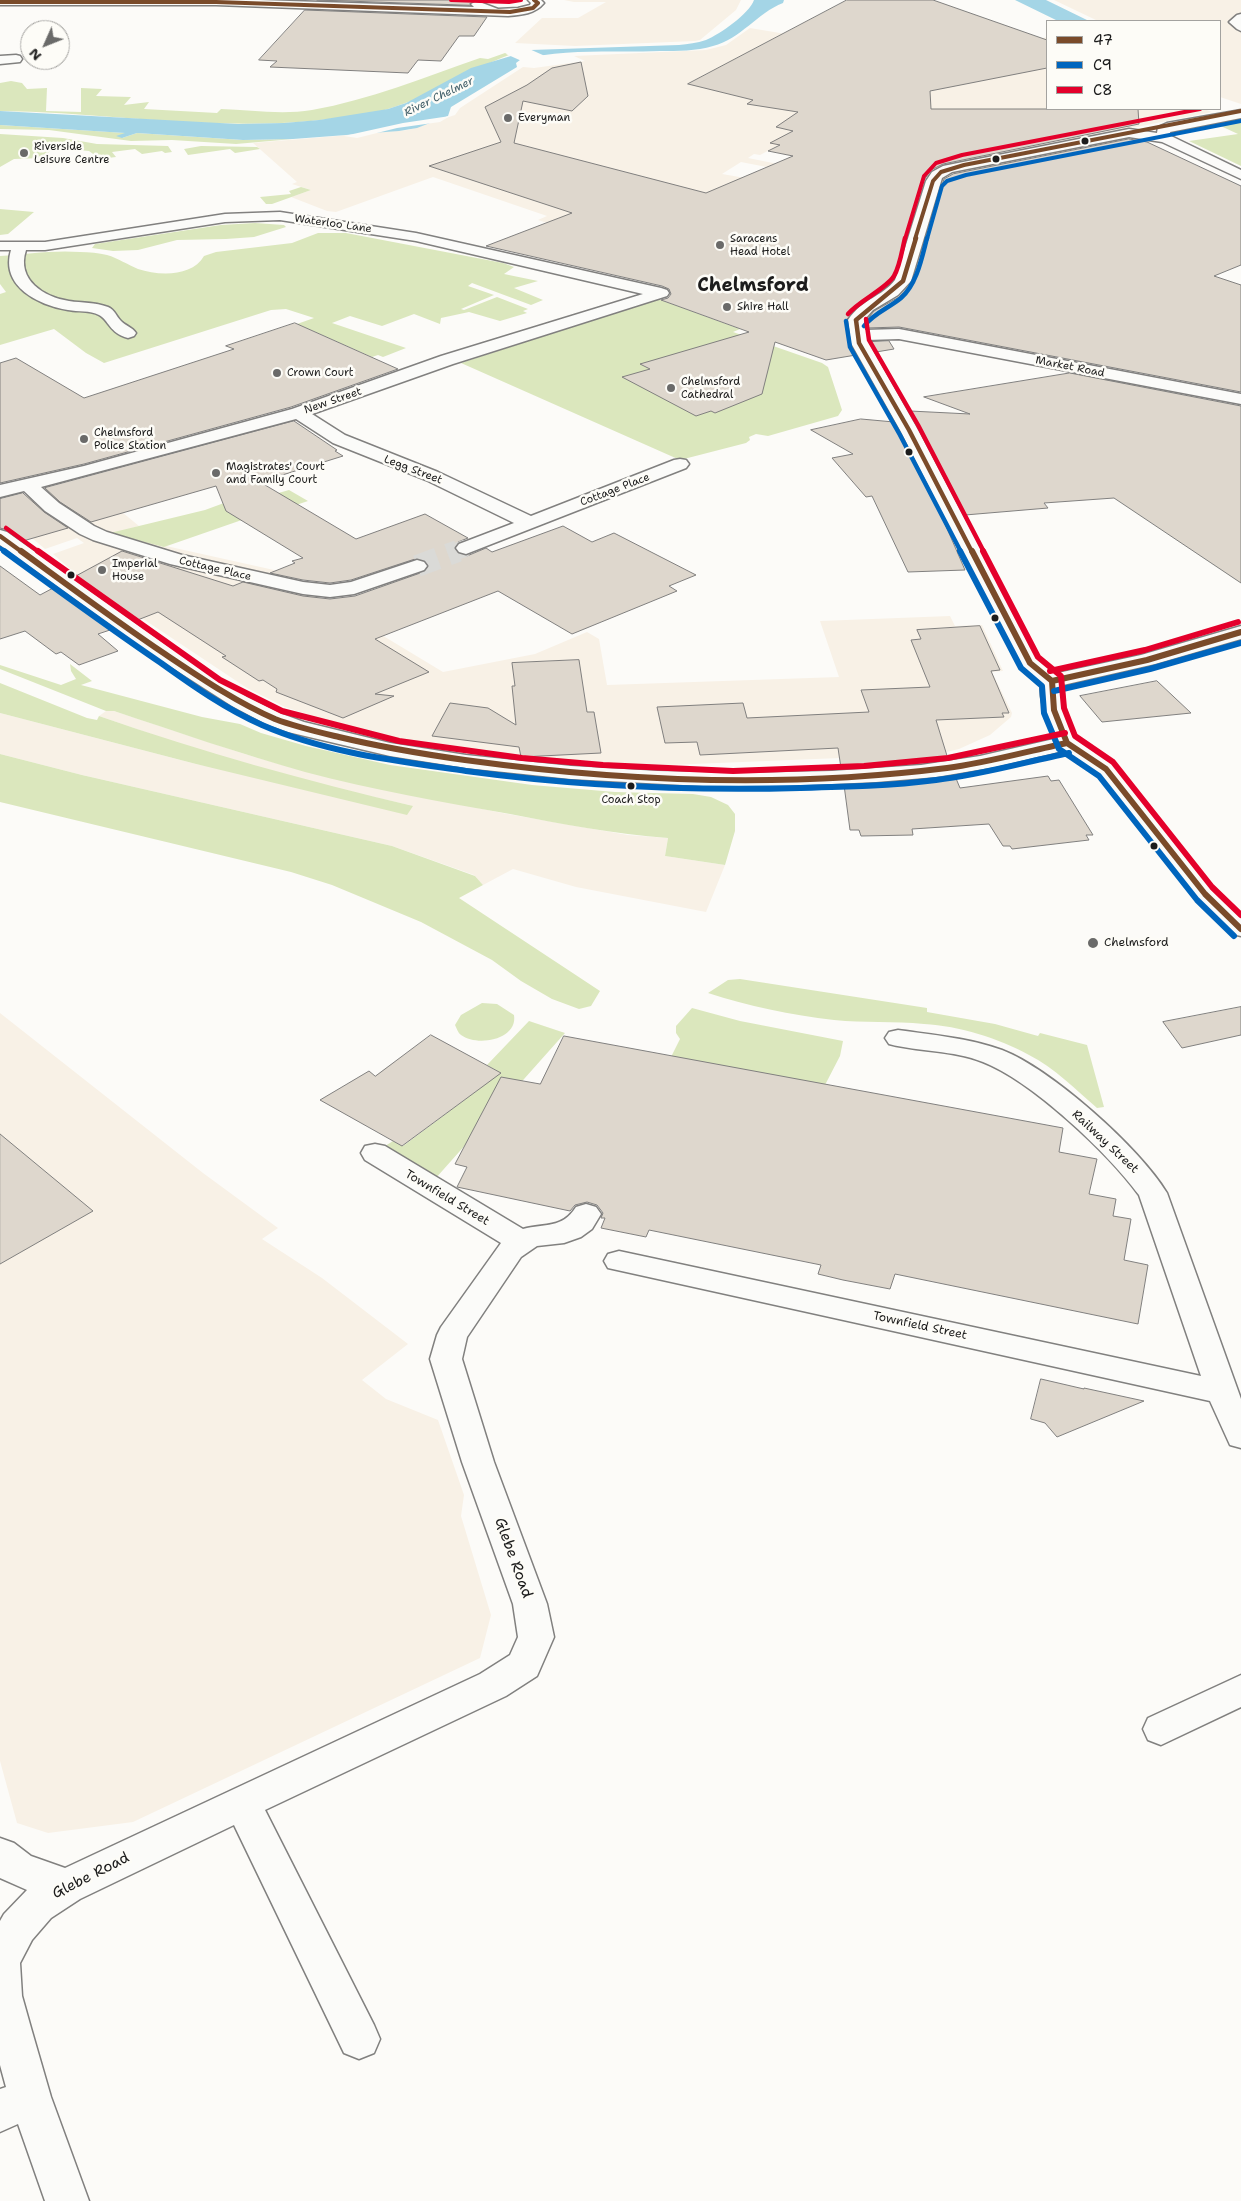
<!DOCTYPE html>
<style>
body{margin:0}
#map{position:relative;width:1241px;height:2201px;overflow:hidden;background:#fcfbf8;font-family:"Shantell Sans",sans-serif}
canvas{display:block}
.legend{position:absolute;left:1046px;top:20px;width:175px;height:90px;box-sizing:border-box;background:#fdfcf7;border:1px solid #a3a29f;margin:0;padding:6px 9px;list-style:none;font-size:15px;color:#1c1c1c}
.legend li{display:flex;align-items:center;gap:10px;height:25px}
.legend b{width:25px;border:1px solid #a3a29f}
.north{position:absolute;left:20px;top:20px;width:50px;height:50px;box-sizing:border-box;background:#fdfcf7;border:1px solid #a3a29f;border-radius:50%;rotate:226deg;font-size:14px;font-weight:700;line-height:20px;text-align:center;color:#1c1c1c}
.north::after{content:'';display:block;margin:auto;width:18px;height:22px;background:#6a6a69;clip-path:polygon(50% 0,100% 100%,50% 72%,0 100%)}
</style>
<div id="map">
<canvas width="1241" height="2201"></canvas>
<ul class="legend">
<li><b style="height:6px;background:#7a4b2a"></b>47</li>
<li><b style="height:6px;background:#0065bd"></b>C9</li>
<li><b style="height:6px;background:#e4002b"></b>C8</li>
</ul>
<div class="north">N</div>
</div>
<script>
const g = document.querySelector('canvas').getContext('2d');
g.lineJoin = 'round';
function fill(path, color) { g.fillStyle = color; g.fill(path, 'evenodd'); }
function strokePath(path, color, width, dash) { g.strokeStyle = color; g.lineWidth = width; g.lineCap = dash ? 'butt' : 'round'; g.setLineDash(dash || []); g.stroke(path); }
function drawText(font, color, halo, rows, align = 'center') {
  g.font = font + ' "Shantell Sans",sans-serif'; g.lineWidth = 5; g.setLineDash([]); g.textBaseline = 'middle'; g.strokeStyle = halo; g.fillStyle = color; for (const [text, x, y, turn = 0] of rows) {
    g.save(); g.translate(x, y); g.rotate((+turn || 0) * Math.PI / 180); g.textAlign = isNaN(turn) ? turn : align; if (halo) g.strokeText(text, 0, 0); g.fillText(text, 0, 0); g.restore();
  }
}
fill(new Path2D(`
 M 564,0 L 741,0 L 736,10 L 700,40 L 695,41 L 575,46 L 515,43 L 542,18 L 578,18 L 606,2 L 574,2 Z
 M 1054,0 L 1241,0 L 1241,104 L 1220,97 L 1220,21 L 1098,21 Z
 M 750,28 L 816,39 L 1039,39 L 1047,37 L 1047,109 L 1204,109 L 1212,112 L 945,165 L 903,166 L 781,144 L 760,155 L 754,154 L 748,158 L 833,175 L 807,175 L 741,162 L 722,174 L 792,186 L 547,223 L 538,220 L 547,216 L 433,177 L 336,212 L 327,211 L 291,197 L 311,190 L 292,184 L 297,182 L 253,143 L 408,130 L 455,115 L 460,108 L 523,67 L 534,68 L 585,61 L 574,56 L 706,50 L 726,45 Z
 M 83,480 L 139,526 L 112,534 L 274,570 L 443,672 L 535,654 L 587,632 L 599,639 L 607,685 L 839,677 L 820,621 L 950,616 L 955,626 L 982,625 L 1003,671 L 992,672 L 1012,713 L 1011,717 L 990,735 L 959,749 L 938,754 L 669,765 L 612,764 L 519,759 L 454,751 L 394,739 L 352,729 L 285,707 L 247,688 L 77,575 L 53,554 L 84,543 L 77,538 L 45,549 L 32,538 L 0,503 Z
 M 106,711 L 114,711 L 245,754 L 307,772 L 502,813 L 628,835 L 668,838 L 665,856 L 725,865 L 706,912 L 576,887 L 513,869 L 483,885 L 474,875 L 392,846 L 82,775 L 0,754 L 0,713 L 196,764 L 413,806 L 309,782 L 177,743 L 99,716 Z
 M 0,1013 L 203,1173 L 278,1228 L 262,1239 L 322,1278 L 408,1344 L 362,1380 L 386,1399 L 438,1420 L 464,1495 L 461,1516 L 491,1615 L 480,1658 L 133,1822 L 48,1833 L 17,1823 L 0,1761 Z`), '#f8f1e6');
fill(new Path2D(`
 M 505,53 L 509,55 C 468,70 430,97 388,109 C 369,115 349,117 329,119 C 219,133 109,112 0,111 L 0,83 L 11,81 L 22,83 L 27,89 L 47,88 L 46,111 L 81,112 L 81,88 L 102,89 L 96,96 L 131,97 L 124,105 L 149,102 L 144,109 L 217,113 L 221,109 C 250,110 282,115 312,110 C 369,100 425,77 480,58 L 488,59 Z
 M 1233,118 L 1241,122 L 1241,166 L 1189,141 L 1238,134 L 1212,122 Z
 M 0,125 L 126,133 L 122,138 L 137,133 L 243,140 L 293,139 L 236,144 L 172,140 L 131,141 L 49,130 L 0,129 Z
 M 0,134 L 63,138 L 97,144 L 168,146 L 172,152 L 165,153 L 162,151 L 142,154 L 135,149 L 112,152 L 116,157 L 100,159 L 89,151 L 54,148 L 42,158 L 14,159 L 0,167 Z
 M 201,146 L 257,147 L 260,149 L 235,153 L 230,149 L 188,155 L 184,149 Z
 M 301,187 L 311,190 L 272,204 L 266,204 L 260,197 L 291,194 L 289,191 Z
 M 0,209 L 34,212 L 8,234 L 0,235 Z
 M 255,223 L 284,225 L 286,227 L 254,237 L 226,239 L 177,240 L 138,250 L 113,251 L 92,248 L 95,244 L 221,225 Z
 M 318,233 L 346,233 L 503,263 L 514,267 L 504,274 L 538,281 L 514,288 L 543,300 L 531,305 L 472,283 L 468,286 L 494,295 L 461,309 L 464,310 L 497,297 L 528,309 L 523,311 L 527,313 L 500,321 L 469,312 L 441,318 L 440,324 L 414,314 L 382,326 L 350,316 L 332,323 L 406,348 L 383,357 L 378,355 L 372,357 L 297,324 L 314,318 L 286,309 L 271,310 L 104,363 L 86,353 L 54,329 L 0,345 L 0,294 L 6,292 L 0,284 L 0,256 C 26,254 54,250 80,252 C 89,252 99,253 107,255 C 118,258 128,265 138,269 C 159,276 192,277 204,256 L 216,252 L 292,243 Z
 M 655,300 L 661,300 L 740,329 L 733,332 L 822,363 L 828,367 L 842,410 L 838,416 L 768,436 L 756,434 L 749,437 L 750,440 L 746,443 L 680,460 L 461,363 Z
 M 289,490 L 308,501 L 290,507 L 285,505 L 164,547 L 110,533 L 205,510 L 224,503 L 275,494 Z
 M 70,664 L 92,681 L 81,685 L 202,717 L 240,724 L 261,733 L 306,746 L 390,765 L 532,785 L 615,792 L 693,794 L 711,797 L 728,805 L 735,814 L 735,831 L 725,865 L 665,856 L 668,838 C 614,834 562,824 510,814 C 442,802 373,790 305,772 C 241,754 177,732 114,711 L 106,711 L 0,669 L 0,665 L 61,685 L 76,679 L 71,671 Z
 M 0,683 L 87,718 L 97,720 L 99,716 C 202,752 307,781 413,806 L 407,815 L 196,764 L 0,713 Z
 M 0,754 L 82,775 L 392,846 L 475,876 L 483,885 L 459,898 L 600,991 L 591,1006 L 579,1009 L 552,999 L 521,981 L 492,960 L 421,922 L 332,885 L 291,872 L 0,802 Z
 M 740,979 L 927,1008 L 927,1012 L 995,1024 L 1038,1036 L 1040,1033 L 1087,1045 L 1104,1107 L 1097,1108 C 1076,1090 1055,1068 1029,1055 C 998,1038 960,1026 924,1024 C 894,1021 864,1023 834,1020 C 791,1015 748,1006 708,993 L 728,980 Z
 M 482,1003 L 497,1004 L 514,1015 C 518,1040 477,1047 461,1035 C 458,1033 457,1029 455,1025 L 461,1015 Z
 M 692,1008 L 740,1021 L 843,1041 L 840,1056 L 825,1085 L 671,1057 L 680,1039 L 676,1033 L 676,1026 Z
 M 529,1021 L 565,1033 L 435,1179 L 382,1148 L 393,1141 L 403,1146 L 479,1089 L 497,1071 L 487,1065 Z`), '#dbe7bd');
fill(new Path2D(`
 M 754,0 L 784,0 L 783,3 C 757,13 741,39 713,46 C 696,51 678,51 660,51 C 614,53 565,48 520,60 L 516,63 L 517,67 L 451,107 L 448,116 L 417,128 L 399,131 L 293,139 L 243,140 L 137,133 L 122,138 L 116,136 L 125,133 L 0,125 L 0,111 L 238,124 L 284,123 L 319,120 L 388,109 L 406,103 L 471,68 L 531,50 L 679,45 C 688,44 697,43 706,40 C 720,34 749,14 754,0 Z
 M 1015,0 L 1046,0 L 1089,21 L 1058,21 Z`), '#a4d5e6');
fill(new Path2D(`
 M 527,48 L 545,56 L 524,62 L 506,54 Z
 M 450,116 L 440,122 L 397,128 L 357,138 L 344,136 L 403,123 Z`), '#fcfbf8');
const building = new Path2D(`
 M 317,0 L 475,0 L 470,5 Z
 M 847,0 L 933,0 L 1047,40 L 1047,68 L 930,91 L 931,109 L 1138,109 L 1139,124 L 943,164 L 931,170 L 924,180 L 893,279 L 883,289 L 859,306 L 847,319 L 849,343 L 856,355 L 826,360 L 775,342 L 762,394 L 715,413 L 711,411 L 696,416 L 622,377 L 650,369 L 640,364 L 749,332 L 661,300 L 668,298 L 671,294 L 669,289 L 662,286 L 486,246 L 572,213 L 429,166 L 501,142 L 485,107 L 527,85 L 552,68 L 581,62 L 588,96 L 572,111 L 523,101 L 514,143 L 706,193 L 793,156 L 768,151 L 780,145 L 770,143 L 793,131 L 776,127 L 798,112 L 747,104 L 753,100 L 688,84 Z
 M 305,10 L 487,17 L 474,36 L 459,36 L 441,61 L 418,60 L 408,73 L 270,67 L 277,61 L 259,60 Z
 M 1129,139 L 1147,142 L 1241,186 L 1241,265 L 1214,276 L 1241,285 L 1241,392 L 899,327 L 867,328 L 866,321 L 874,311 L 899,297 L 913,282 L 944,179 L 953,174 Z
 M 295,323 L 398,369 L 291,407 L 84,464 L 0,483 L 0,363 L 16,358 L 84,398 L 234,349 L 226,346 Z
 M 889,341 L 894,349 L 876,352 L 870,342 Z
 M 1070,373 L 1241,406 L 1241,583 L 1114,498 L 1044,503 L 1048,508 L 965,515 L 910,411 L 970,414 L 924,397 Z
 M 861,419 L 894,422 L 942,517 L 965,570 L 908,572 L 872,496 L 866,497 L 832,458 L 853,454 L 811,430 Z
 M 294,421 L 337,450 L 335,451 L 343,456 L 260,482 L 356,539 L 425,514 L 468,538 L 458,542 L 454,548 L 458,554 L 467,556 L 486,548 L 492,552 L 563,526 L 592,542 L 614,533 L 696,575 L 669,586 L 677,591 L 572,634 L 498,591 L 375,639 L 429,672 L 375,694 L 394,696 L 343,718 L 276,692 L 277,689 L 263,680 L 259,681 L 222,657 L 226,656 L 158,612 L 135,621 L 74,577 L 122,551 L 233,586 L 243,582 L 303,596 L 330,599 L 355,596 L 426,571 L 428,565 L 425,560 L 418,558 L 351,580 L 330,583 L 303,580 L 270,573 L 295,563 L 292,561 L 303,558 L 226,511 L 216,486 L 91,522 L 60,502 L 45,488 Z
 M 23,493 L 44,512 L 68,528 L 23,541 L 8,530 L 0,528 L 0,499 Z
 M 0,566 L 40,595 L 55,587 L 113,629 L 98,634 L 118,651 L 79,665 L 61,652 L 56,654 L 25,631 L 0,639 Z
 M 980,626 L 1000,670 L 991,671 L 1009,713 L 1002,713 L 1004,717 L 936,720 L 948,759 L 921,763 L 841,768 L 838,748 L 700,755 L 697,742 L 665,743 L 657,707 L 743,703 L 747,718 L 869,712 L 861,690 L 930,687 L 911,640 L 921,639 L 917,630 Z
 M 579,660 L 587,712 L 594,712 L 601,753 L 521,757 L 519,747 L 432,736 L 450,703 L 488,708 L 516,725 L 512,686 L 515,686 L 512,663 Z
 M 1157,681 L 1191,713 L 1102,722 L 1080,696 Z
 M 955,776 L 960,788 L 1048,776 L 1051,781 L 1059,780 L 1093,835 L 1086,835 L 1089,840 L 1012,849 L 1010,846 L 1003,846 L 989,824 L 912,829 L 913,835 L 861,836 L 859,830 L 850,830 L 844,785 L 936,779 Z
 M 1241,1007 L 1241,1035 L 1182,1048 L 1163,1022 Z
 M 431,1035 L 501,1073 L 402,1146 L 320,1100 L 369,1071 L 375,1076 Z
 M 564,1036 L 1063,1128 L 1059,1152 L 1097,1159 L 1089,1194 L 1116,1199 L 1113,1216 L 1131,1219 L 1124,1260 L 1148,1265 L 1138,1324 L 895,1274 L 890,1289 L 843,1280 L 818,1274 L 821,1265 L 649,1230 L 646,1237 L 601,1228 L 605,1218 L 601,1218 L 603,1213 L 597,1205 L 587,1202 L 575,1205 L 570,1211 L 457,1187 L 467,1167 L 455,1164 L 501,1077 L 540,1084 Z
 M 0,1134 L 93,1211 L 0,1264 Z
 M 1041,1379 L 1084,1389 L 1084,1388 L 1144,1401 L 1057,1437 L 1045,1423 L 1031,1419 Z`);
fill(building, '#ded7cd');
strokePath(building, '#81807f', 1);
strokePath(new Path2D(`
 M 455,552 L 466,548`), '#dadad7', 17, [17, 9]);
strokePath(new Path2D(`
 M 417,566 L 458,551`), '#dadad7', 22, [22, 11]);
const minor = new Path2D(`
 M 1241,14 L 1241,31 L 1237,29 L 1229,22 L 1237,15 Z
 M 16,55 L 20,56 L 22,59 L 20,62 L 0,64 L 0,56 Z
 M 1241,110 L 1241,118 L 1170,132 L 1171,136 L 1241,170 L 1241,179 L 1162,142 L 1129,137 L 952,172 L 942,178 L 911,281 L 898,295 L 873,310 L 864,320 L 865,330 L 899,329 L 1241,394 L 1241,404 L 899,339 L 867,340 L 918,430 L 1039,660 L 1063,681 L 1060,686 C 1044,689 1028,675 1019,663 L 900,430 L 851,343 L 848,320 C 863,298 882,297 895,280 L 926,181 L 932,172 L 943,166 L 1129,129 L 1157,133 L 1158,127 L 1167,123 Z
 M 280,212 L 416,233 L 661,288 L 667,290 L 669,293 L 667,296 L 453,364 L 312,414 L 345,435 L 438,472 L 531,516 L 674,460 L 680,459 L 686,460 L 689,464 L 686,468 L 466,554 L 459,552 L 456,548 L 459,544 L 514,523 L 426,480 L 333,443 L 296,419 L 41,487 L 59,503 L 94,526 L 107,532 L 182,555 L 303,582 L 330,585 L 351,582 L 417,560 L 424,562 L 427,566 L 424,570 L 354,594 L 330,597 L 303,594 L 170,564 L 93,540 L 80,534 L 45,511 L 24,491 L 0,497 L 0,485 L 84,466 L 292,409 L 441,356 L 643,294 L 416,241 L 280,220 L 225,222 L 45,250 L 26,250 C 16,280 44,297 69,301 C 82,303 95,302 108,307 C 115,310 116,316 121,321 C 126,326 132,327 136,333 L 134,336 L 128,338 C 109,333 109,320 99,315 C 90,310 78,312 68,310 C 39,305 0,287 11,250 L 0,250 L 0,242 L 45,242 L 225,214 Z
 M 1067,736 L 1075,738 L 1114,764 L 1214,889 L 1241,915 L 1241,936 L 1232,934 L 1196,899 L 1098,774 L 1059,748 L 1056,743 L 1059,738 Z
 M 898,1030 C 933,1035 969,1038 1002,1050 C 1051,1069 1140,1148 1167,1193 L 1241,1399 L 1241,1448 L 1230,1445 L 1210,1401 L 608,1268 L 604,1261 L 608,1254 L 619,1251 L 1201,1376 L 1139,1195 C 1108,1153 1032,1081 983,1062 C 953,1050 919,1052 889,1044 L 885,1038 L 889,1032 Z
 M 375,1144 L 385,1146 L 523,1229 C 545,1223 562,1229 576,1207 L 586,1204 L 596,1207 L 601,1214 L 592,1229 L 581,1237 L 564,1243 L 537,1246 L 521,1257 L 467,1337 L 462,1359 L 494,1462 L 547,1604 L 554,1637 L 537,1676 L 506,1696 L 265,1810 L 374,2025 L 380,2039 L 374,2053 L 359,2059 L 344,2053 L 234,1825 L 80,1899 L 51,1918 L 32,1940 L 20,1963 L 22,1996 L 31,2028 L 51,2097 L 89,2201 L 45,2201 L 18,2124 L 0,2132 L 0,2089 L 6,2087 L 0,2065 L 0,1921 L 4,1914 L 27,1890 L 0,1878 L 0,1838 L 14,1843 L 31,1856 L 65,1868 L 480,1674 L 510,1655 L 518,1637 L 513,1604 L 462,1462 L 430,1359 L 437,1335 L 441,1327 L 501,1243 L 365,1160 L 361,1153 L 365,1146 Z
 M 1241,1675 L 1241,1707 L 1161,1745 L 1148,1740 L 1143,1729 L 1148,1718 Z`);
const major = new Path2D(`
 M 0,0 L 259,0 L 474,7 L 471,4 L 477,1 L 498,9 L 518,8 L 530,5 L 531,3 L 528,0 L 541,0 L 544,3 C 535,14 521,15 508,16 L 216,5 L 0,5 Z
 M 0,530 L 7,532 L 166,645 L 247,697 L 282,714 L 304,722 L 390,743 L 466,755 L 571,766 L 658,771 L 745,773 L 832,771 L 921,765 L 980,756 L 1054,739 C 1049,724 1034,691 1044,676 L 1141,655 L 1241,626 L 1241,639 L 1155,664 L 1063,685 L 1065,710 L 1078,743 L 1075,748 L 995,767 L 936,777 L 876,782 L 789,786 L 702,786 L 571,779 L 466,768 L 390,756 L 288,732 L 266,724 L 232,706 L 151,654 L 0,545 Z`);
strokePath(minor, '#81807f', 3);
strokePath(major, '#81807f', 3);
fill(minor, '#fbfbf9');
fill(major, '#fbfbf9');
strokePath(new Path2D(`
 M 0,2 L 216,2 L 510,12 L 533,8 L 538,3 L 534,0
 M 915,239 L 933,181 L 941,172 L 964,165 L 1241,111`), '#7a4b2a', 4);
strokePath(new Path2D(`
 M 856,320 L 859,343 L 909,430 L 972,552
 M 856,320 L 903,281 L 916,238
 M 0,536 L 22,552`), '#7a4b2a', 4.5);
strokePath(new Path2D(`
 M 21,551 C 69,586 116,621 165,654 C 201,678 236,702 275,719 C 296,727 318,732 339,737 C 381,747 422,754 465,760 C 624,782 788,788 947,768 C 987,763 1028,751 1067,743
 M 972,551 L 1030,663 L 1052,681 L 1054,710 L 1067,743 L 1106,769 L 1205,894 L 1241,929
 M 1052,681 L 1147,660 L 1241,632`), '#7a4b2a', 6);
strokePath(new Path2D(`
 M 927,239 L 942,186 L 947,181 L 966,175 L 1241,121`), '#0065bd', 4);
strokePath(new Path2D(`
 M 846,321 L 850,347 L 900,435 L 961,552
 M 864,326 C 874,313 889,308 901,298 C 917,284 922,257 927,238
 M 0,548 L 6,552`), '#0065bd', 4.5);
strokePath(new Path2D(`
 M 4,551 C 56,589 108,627 161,663 C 193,686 226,709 262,725 C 326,753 398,761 466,771 C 577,786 689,791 800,788 C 845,787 891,786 936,780 C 981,775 1025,762 1069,753
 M 960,551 L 1021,668 L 1042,686 L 1044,713 L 1059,749 L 1099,776 L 1197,900 L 1234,936
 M 1054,691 L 1150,669 L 1241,643`), '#0065bd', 6);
strokePath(new Path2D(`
 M 451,0 L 509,2 L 521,0
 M 905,239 L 924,176 L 936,163 L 962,155 L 1200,109`), '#e4002b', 4);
strokePath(new Path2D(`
 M 848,314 C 860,300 886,289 894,276 C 900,266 902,250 905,238
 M 866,319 L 869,340 L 918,425 L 984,552
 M 6,528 L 39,552`), '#e4002b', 4.5);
strokePath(new Path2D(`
 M 38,551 L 220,680 L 282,711 L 399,741 L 522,758 L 603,765 L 733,771 L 864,766 L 948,758 L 1065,733
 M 983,551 L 1038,657 L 1061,676 L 1064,708 L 1075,736 L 1113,762 L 1212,887 L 1241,915
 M 1050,671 L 1145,650 L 1238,622`), '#e4002b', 6);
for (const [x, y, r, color] of [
 [508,118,5,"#6a6a69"],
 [1085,141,4.5,"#1c1c1c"],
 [24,153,5,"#6a6a69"],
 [996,159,4.5,"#1c1c1c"],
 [720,245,5,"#6a6a69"],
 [727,307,5,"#6a6a69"],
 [277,373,5,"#6a6a69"],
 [671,388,5,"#6a6a69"],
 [84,439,5,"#6a6a69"],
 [909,452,4.5,"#1c1c1c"],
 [216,473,5,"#6a6a69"],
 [102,570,5,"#6a6a69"],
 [71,575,4.5,"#1c1c1c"],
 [995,618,4.5,"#1c1c1c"],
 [631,786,4.5,"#1c1c1c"],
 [1154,846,4.5,"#1c1c1c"],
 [1093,943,6,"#6a6a69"]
]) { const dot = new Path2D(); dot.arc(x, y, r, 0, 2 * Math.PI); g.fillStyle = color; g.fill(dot); strokePath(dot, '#fdfcf7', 2); }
drawText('italic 11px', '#43606a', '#fdfcf7', [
 ["River Chelmer",439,97,-26]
]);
drawText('11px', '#1c1c1c', '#fdfcf7', [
 ["Everyman",518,118],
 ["Riverside",34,147],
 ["Leisure Centre",34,160],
 ["Saracens",730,239],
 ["Head Hotel",730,252],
 ["Shire Hall",737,307],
 ["Crown Court",287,373],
 ["Chelmsford",681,382],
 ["Cathedral",681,395],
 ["Chelmsford",94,433],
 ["Police Station",94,446],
 ["Magistrates' Court",226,467],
 ["and Family Court",226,480],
 ["Imperial",112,564],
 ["House",112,577]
], 'left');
drawText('11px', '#1c1c1c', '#fdfcf7', [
 ["Waterloo Lane",333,224,8],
 ["Market Road",1070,367,11],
 ["New Street",333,401,-19],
 ["Legg Street",413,470,21],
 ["Cottage Place",615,490,-21],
 ["Cottage Place",215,569,13]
]);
drawText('11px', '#1c1c1c', '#fdfcf7', [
 ["Coach Stop",631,800]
]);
drawText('12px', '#1c1c1c', '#fdfcf7', [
 ["Chelmsford",1104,943]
], 'left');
drawText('12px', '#1c1c1c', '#fdfcf7', [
 ["Railway Street",1105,1142,43],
 ["Townfield Street",447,1198,31],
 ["Townfield Street",920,1326,12]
]);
drawText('15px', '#1c1c1c', '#fdfcf7', [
 ["Glebe Road",513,1558,70],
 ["Glebe Road",91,1876,-27]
]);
drawText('bold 19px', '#1c1c1c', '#fdfcf7', [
 ["Chelmsford",753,286]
]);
</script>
